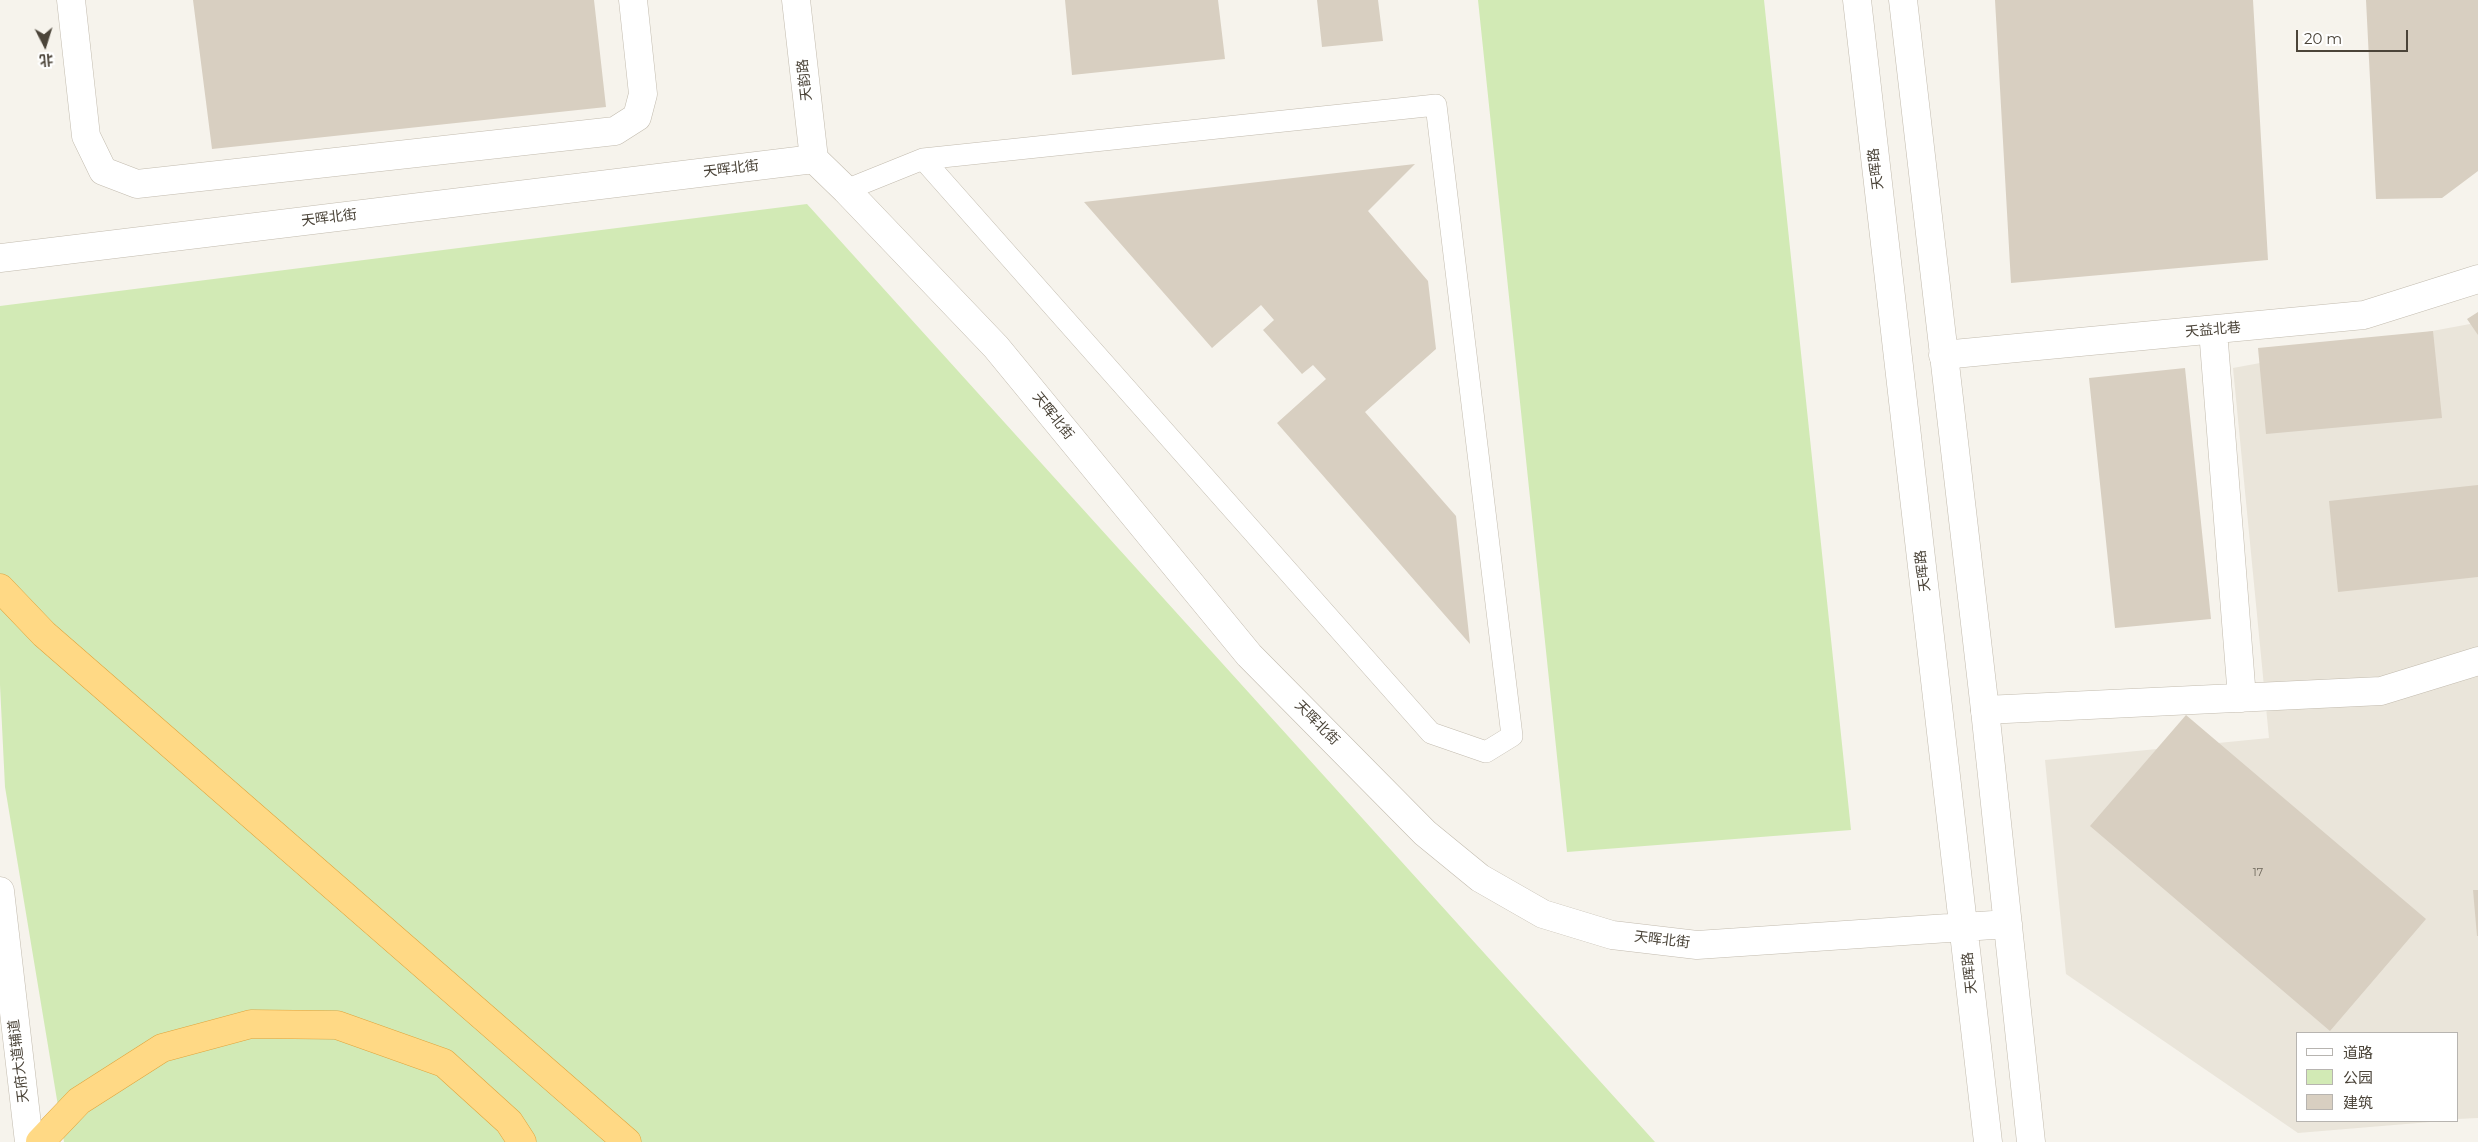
<!DOCTYPE html>
<meta charset="utf-8">
<style>
body{margin:0}
#map{position:relative;width:2478px;height:1142px;overflow:hidden;background:#f6f3ec;font-family:Montserrat,"Noto Sans SC",sans-serif}
canvas{display:block}
.legend{position:absolute;left:2296px;top:1032px;width:162px;height:90px;box-sizing:border-box;background:#fff;border:1px solid #b7b4b0;margin:0;padding:6px 9px;list-style:none;font-size:15px;color:#4b4439}
.legend li{display:flex;align-items:center;gap:10px;height:25px}
.legend b{width:25px;border:1px solid #b7b4b0}
.north{position:absolute;left:20px;top:20px;width:50px;height:50px;-webkit-text-stroke:4px #fff;paint-order:stroke;rotate:175deg;font-size:14px;font-weight:700;line-height:20px;text-align:center;color:#4b4439}
.north::after{content:'';display:block;margin:auto;width:18px;height:22px;background:#4b4439;clip-path:polygon(50% 0,100% 100%,50% 72%,0 100%)}
.scale{position:absolute;left:2296px;top:30px;width:112px;height:22px;box-sizing:border-box;border:2px solid #4b4439;border-top:0;padding-left:6px;font-size:15px;line-height:18px;white-space:nowrap;color:#4b4439;-webkit-text-stroke:4px #fff;paint-order:stroke}
</style>
<div id="map">
<canvas width="2478" height="1142"></canvas>
<ul class="legend">
<li><b style="height:6px;background:#fff"></b>道路</li>
<li><b style="height:14px;background:#d2eab5"></b>公园</li>
<li><b style="height:14px;background:#d8cfc1"></b>建筑</li>
</ul>
<div class="north">北</div>
<div class="scale">20 m</div>
</div>
<script>
const g = document.querySelector('canvas').getContext('2d');
g.lineJoin = 'round';
function fill(path, color) { g.fillStyle = color; g.fill(path, 'evenodd'); }
function strokePath(path, color, width, dash) { g.strokeStyle = color; g.lineWidth = width; g.lineCap = dash ? 'butt' : 'round'; g.setLineDash(dash || []); g.stroke(path); }
function drawText(font, color, halo, rows, align = 'center') {
  g.font = font + ' Montserrat,"Noto Sans SC",sans-serif'; g.lineWidth = 5; g.setLineDash([]); g.textBaseline = 'middle'; g.strokeStyle = halo; g.fillStyle = color; for (const [text, x, y, turn = 0] of rows) {
    g.save(); g.translate(x, y); g.rotate((+turn || 0) * Math.PI / 180); g.textAlign = isNaN(turn) ? turn : align; if (halo) g.strokeText(text, 0, 0); g.fillText(text, 0, 0); g.restore();
  }
}
fill(new Path2D(`
 M 2478,318 L 2478,1118 L 2457,1119 L 2457,1033 L 2297,1033 L 2297,1121 L 2442,1121 L 2298,1133 L 2066,974 L 2045,760 L 2269,738 L 2233,368 L 2470,324 Z`), '#eae5da');
fill(new Path2D(`
 M 1478,0 L 1764,0 L 1851,830 L 1567,852 Z
 M 807,204 L 1655,1142 L 64,1142 L 5,787 L 0,685 L 0,306 Z`), '#d2eab5');
fill(new Path2D(`
 M 193,0 L 594,0 L 606,107 L 212,149 Z
 M 1065,0 L 1218,0 L 1225,59 L 1072,75 Z
 M 1317,0 L 1378,0 L 1383,41 L 1322,47 Z
 M 1995,0 L 2253,0 L 2268,260 L 2011,283 Z
 M 2366,0 L 2478,0 L 2478,171 L 2442,198 L 2376,199 Z
 M 1415,164 L 1368,211 L 1428,281 L 1436,349 L 1365,412 L 1456,516 L 1470,644 L 1277,423 L 1326,379 L 1313,365 L 1302,374 L 1263,330 L 1274,320 L 1261,305 L 1212,348 L 1084,202 Z
 M 2478,312 L 2478,335 L 2467,319 Z
 M 2433,331 L 2442,418 L 2266,434 L 2258,348 Z
 M 2185,368 L 2211,619 L 2115,628 L 2089,378 Z
 M 2478,485 L 2478,577 L 2338,592 L 2329,501 Z
 M 2186,715 L 2426,919 L 2330,1031 L 2090,826 Z
 M 2473,890 L 2478,890 L 2478,936 L 2477,936 Z`), '#d8cfc1');
const service = new Path2D(`
 M 846,190 L 923,159 L 1436,105 L 1512,736 L 1486,752 L 1431,733 L 923,159`);
const minor = new Path2D(`
 M 71,0 L 86,136 L 103,171 L 137,184 L 615,131 L 637,117 L 643,94 L 633,0
 M 2213,330 L 2242,698
 M 1943,355 L 2364,315 L 2478,279
 M 1985,710 L 2381,691 L 2478,661`);
const tertiary = new Path2D(`
 M 796,0 L 814,159
 M 1857,0 L 1988,1142
 M 1903,0 L 1985,710 L 2031,1142
 M 814,159 L 846,190 L 996,347 L 1249,655 L 1425,833 L 1480,878 L 1543,914 L 1612,935 L 1697,945 L 2008,924
 M 0,258 L 814,159
 M 0,891 L 29,1142`);
const trunk = new Path2D(`
 M 0,588 L 44,634 L 627,1142
 M 40,1142 L 79,1101 L 162,1048 L 251,1024 L 337,1025 L 444,1063 L 509,1122 L 522,1142`);
strokePath(service, '#c2bbae', 22);
strokePath(minor, '#c2bbae', 29);
strokePath(tertiary, '#c2bbae', 29);
strokePath(trunk, '#e0a43c', 29);
strokePath(service, '#fff', 21);
strokePath(minor, '#fff', 28);
strokePath(tertiary, '#fff', 28);
strokePath(trunk, '#ffd985', 28);
drawText('11px', '#6e675b', null, [
 ["17",2258,873]
]);
drawText('14px', '#4b4439', '#fff', [
 ["天韵路",805,80,-96],
 ["天晖北街",731,169,-7],
 ["天晖路",1876,169,-97],
 ["天晖北街",329,218,-7],
 ["天益北巷",2213,330,-5],
 ["天晖北街",1053,416,51],
 ["天晖路",1923,571,-97],
 ["天晖北街",1317,723,45],
 ["天晖北街",1662,940,7],
 ["天晖路",1970,973,-96],
 ["天府大道辅道",19,1061,-97]
]);
</script>
